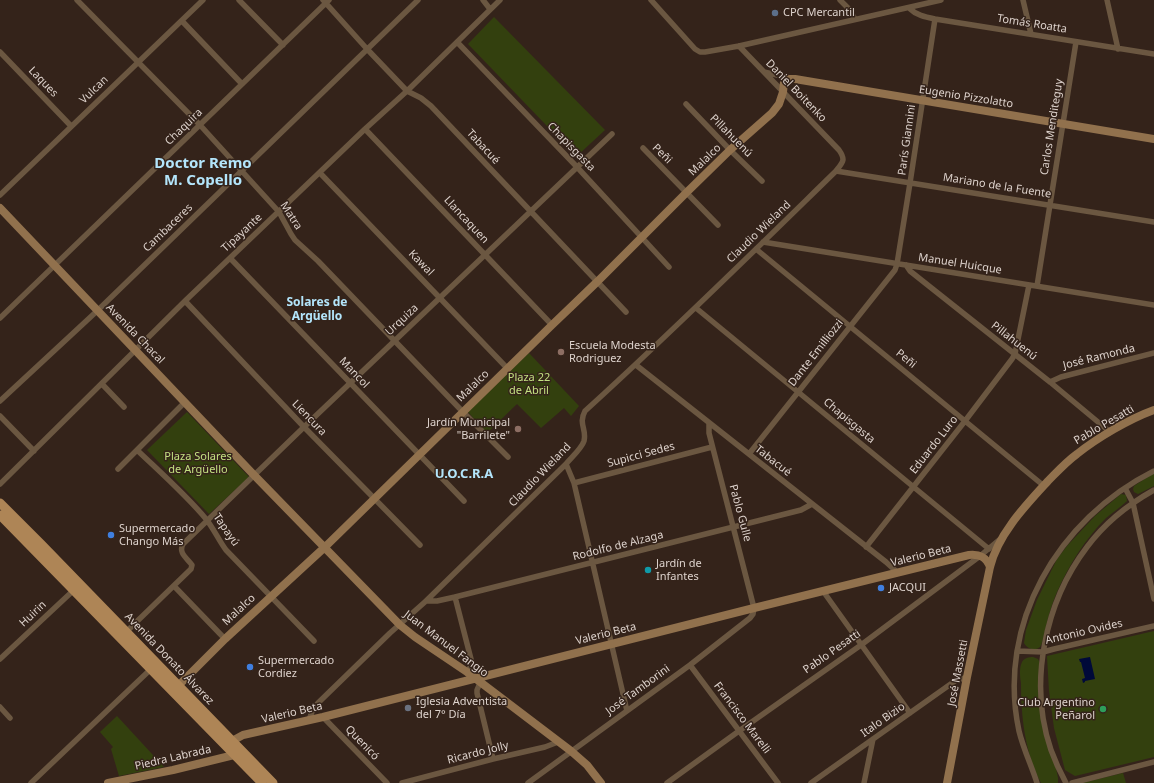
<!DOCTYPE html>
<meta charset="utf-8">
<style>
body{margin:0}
canvas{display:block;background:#34231a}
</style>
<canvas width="1154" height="783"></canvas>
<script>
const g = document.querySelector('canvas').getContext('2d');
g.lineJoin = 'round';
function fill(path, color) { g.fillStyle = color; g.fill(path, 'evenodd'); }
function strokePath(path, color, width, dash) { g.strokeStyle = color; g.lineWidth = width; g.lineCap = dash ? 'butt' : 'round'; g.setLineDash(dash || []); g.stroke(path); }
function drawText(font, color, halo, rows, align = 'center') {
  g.font = font + ' "Noto Sans",sans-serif'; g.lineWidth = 3; g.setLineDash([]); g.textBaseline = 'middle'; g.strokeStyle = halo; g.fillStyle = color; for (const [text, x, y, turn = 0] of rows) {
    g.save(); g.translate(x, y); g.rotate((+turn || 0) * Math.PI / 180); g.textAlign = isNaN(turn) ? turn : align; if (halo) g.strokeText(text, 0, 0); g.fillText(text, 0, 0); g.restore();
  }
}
fill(new Path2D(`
 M 494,17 L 605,130 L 578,155 L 573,153 L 468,44 Z
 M 529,353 L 579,406 L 571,416 L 564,408 L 541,428 L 517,404 L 487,433 L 468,412 Z
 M 187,412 L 249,477 L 209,514 L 147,450 Z
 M 1154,473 L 1154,486 L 1138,494 L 1134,492 L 1133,489 L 1134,486 Z
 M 1121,494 L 1126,495 L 1127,501 C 1121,507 1113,512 1106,518 C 1085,539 1069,565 1057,592 C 1054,599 1051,607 1049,615 C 1047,621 1043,643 1040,647 C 1034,652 1027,648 1024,643 L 1026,630 L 1037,600 L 1057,559 L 1067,546 L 1095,516 Z
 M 1154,631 L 1154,757 L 1075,776 L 1065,770 L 1054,728 L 1049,691 L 1047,656 Z
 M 1033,657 L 1038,659 L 1040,663 L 1042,724 L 1046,740 L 1056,768 L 1058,778 L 1058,783 L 1041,783 C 1025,753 1021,717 1021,683 C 1020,677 1019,668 1022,662 C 1024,658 1029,657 1033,657 Z
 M 117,716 L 164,767 L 119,776 L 111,749 L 113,747 L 100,732 Z
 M 1123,773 L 1126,783 L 1082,783 Z`), '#33400e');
fill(new Path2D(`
 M 1090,657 L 1095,679 L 1085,681 L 1085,682 L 1083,683 L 1082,679 L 1085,678 L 1081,662 L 1080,662 L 1079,659 Z`), '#000939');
strokePath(new Path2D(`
 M 77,0 L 200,125 L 279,212 L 291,234 L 295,240 L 318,261 L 462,411 L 508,457
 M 239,0 L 283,45
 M 323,0 L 367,49 L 407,91 L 421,98 L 431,106 L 626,312
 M 483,0 L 490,9
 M 651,0 L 695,49 L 700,52 L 705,52 L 739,46 L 941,0
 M 840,0 L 848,8 L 855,19
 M 1023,0 L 1031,34
 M 1107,0 L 1118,49
 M 909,8 C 916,15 925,17 935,19 L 1154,54
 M 182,21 L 242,84
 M 457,42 L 577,167 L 669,267
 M 0,52 L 71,126
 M 764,72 L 790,78
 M 686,104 L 730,150 L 762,181
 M 365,129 L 552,325
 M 643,148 L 718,225
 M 836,171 L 1154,222
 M 320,173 L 507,368
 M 0,195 L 203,0
 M 763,242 L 1154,305
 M 756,249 L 1044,486
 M 230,258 L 464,501
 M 906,265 L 910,271 L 1050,382 L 1110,432
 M 1037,286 L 1076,42
 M 185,301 L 304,427 L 420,545
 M 696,308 L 989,549
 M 0,318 L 329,0
 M 636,365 L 886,562 L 898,573
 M 1050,382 L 1061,377 L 1154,353
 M 102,384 L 124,407
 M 0,401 L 97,311 L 418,0
 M 0,416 L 34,451
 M 137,450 C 160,472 186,495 206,519 C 214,529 219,541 226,550 L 314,641
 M 749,454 L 895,270 L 897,264 L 910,183 L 935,19
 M 566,464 L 574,483 L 627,711
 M 118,469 L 185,402
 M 574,483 L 712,447
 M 0,484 L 185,301 L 365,129 L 407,91 L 500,0
 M 1125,488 L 1133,503 L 1154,599
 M 866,547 L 965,421 L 1012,359 L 1015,354 L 1029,285
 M 174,586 L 225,639
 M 823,591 L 910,713
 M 455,597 L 472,663 L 471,666 L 467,672
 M 426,601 L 437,601 L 455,597 L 801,510 L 812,504
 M 126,632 L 191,569 L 192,565 C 187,558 178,553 183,544 L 304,427 L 612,134
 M 1017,651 L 1043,652 L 1054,649 L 1154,626
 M 0,659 L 76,588
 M 690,665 L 778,783
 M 480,683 L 477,690 L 477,693 L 493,759
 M 0,707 L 10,718
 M 323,717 L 387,783
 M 309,720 L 313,709 L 318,703 L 390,633 L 426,601 L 566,464 C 571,458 582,448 584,441 C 587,429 578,424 585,411 C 671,333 753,252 836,171 C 843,162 846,160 839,150 L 739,46
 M 31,783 L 152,668
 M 402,783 L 493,759 L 545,747 L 558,742
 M 528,783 L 690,665 L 750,618 L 753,614 L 754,608 L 709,433 L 709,423
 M 667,783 L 739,731 L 861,645 L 980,556 L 999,540
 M 811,783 L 955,681 L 967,677
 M 864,783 L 873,739
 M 1037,783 C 1032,767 1023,748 1019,731 C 996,624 1058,519 1154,471
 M 1066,783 C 1060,772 1055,761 1051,750 C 1028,683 1045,602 1087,547 C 1104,524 1129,504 1154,490
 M 1072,783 L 1154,762`), '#6b5741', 5.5);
strokePath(new Path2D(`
 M 0,208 L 252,473 L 400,625 L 415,637 L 467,672 L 571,751 L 587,765 L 601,783
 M 175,689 L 225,639 L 325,547 L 552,325 L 598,281 L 686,193 L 730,150 L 772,113 L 779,104 L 783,92 L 784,82 L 787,79 L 795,79 L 1154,139
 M 228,745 L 232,741 L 243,735 L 323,717 L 754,608 L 969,555 C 980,554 986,557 990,567
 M 108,783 L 173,770 L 234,755 L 237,751
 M 947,783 L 967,677 L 990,567 C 998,534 1026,505 1048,481 C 1057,472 1066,462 1077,454 C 1097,438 1129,419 1154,410`), '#91714d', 8);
strokePath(new Path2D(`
 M 0,503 L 41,544 L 273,783
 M 0,515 L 262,783`), '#ae8556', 9);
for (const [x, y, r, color] of [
 [775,13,4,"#5c6f8a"],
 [561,352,4,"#8d6e63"],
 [518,429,4,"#8d6e63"],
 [111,535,4,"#3f7fe0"],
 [648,570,4,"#0f9aa8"],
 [881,588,4,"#3f7fe0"],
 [250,667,4,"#3f7fe0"],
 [408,708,4,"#6b7280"],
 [1103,709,4,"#2e9e5b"]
]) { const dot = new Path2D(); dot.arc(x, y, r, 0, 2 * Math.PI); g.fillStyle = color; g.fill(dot); strokePath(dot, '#34231a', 1.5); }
drawText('11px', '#ded3cd', '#34231a', [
 ["CPC Mercantil",783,13],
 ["Escuela Modesta",569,346],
 ["Rodriguez",569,359],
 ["Jardín Municipal",510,423,"right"],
 ["\"Barrilete\"",510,436,"right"],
 ["Supermercado",119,529],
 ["Chango Más",119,542],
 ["Jardín de",656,564],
 ["Infantes",656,577],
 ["JACQUI",889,588],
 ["Supermercado",258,661],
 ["Cordiez",258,674],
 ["Iglesia Adventista",416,702],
 ["del 7° Día",416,715],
 ["Club Argentino",1095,703,"right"],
 ["Peñarol",1095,716,"right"]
], 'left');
drawText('11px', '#ded3cd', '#34231a', [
 ["Tomás Roatta",1032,24,9],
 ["Laques",43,82,46],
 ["Vulcan",94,90,-44],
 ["Daniel Boitenko",796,91,46],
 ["Eugenio Pizzolatto",966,97,9],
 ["Chaquira",184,127,-44],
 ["Carlos Menditeguy",1052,127,-81],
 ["Pillahuenú",731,136,45],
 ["París Giannini",907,140,-82],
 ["Tabacué",483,147,47],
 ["Chapisgasta",571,147,46],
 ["Peñi",662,154,45],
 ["Malalco",705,160,-44],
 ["Mariano de la Fuente",997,186,9],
 ["Matra",291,216,57],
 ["Llancaquen",466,220,47],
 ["Cambaceres",168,228,-44],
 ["Claudio Wieland",759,232,-44],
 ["Tipayante",242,233,-43],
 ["Kawal",421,263,46],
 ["Manuel Huicque",960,264,9],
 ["Urquiza",402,320,-43],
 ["Avenida Chacal",135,334,46],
 ["Pillahuenú",1014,341,38],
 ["Dante Emilliozzi",816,353,-52],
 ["José Ramonda",1099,357,-14],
 ["Peñi",906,359,39],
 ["Mancol",354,373,46],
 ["Malalco",473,386,-44],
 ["Liencura",309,418,46],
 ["Chapisgasta",849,421,40],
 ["Pablo Pesatti",1104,425,-30],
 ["Eduardo Luro",934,445,-52],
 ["Supicci Sedes",641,455,-15],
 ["Tabacué",773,461,38],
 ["Claudio Wieland",540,475,-46],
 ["Pablo Gulle",740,513,75],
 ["Tapayú",226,530,55],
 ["Rodolfo de Alzaga",618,546,-14],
 ["Valerio Beta",921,556,-14],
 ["Malalco",239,610,-43],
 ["Huirin",33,614,-43],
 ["Antonio Ovides",1084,632,-13],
 ["Valerio Beta",606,634,-14],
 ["Juan Manuel Fangio",446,644,37],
 ["Pablo Pesatti",832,652,-35],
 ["Avenida Donato Álvarez",169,659,46],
 ["José Massetti",958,673,-79],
 ["José Tamborini",638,690,-36],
 ["Valerio Beta",292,713,-13],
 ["Francisco Marelli",742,718,53],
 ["Italo Bizio",883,720,-35],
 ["Quenicó",362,743,46],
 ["Ricardo Jolly",478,753,-14],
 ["Piedra Labrada",173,758,-13]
]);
drawText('11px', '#c3e081', '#34231a', [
 ["Plaza 22",529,378],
 ["de Abril",529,391],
 ["Plaza Solares",198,457],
 ["de Argüello",198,470]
]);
drawText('bold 12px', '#b3e5fb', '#34231a', [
 ["Solares de",317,303],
 ["Argüello",317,317]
]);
drawText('bold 13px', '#b3e5fb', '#34231a', [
 ["U.O.C.R.A",464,474]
]);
drawText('bold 15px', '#b3e5fb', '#34231a', [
 ["Doctor Remo",203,164],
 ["M. Copello",203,181]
]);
</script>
